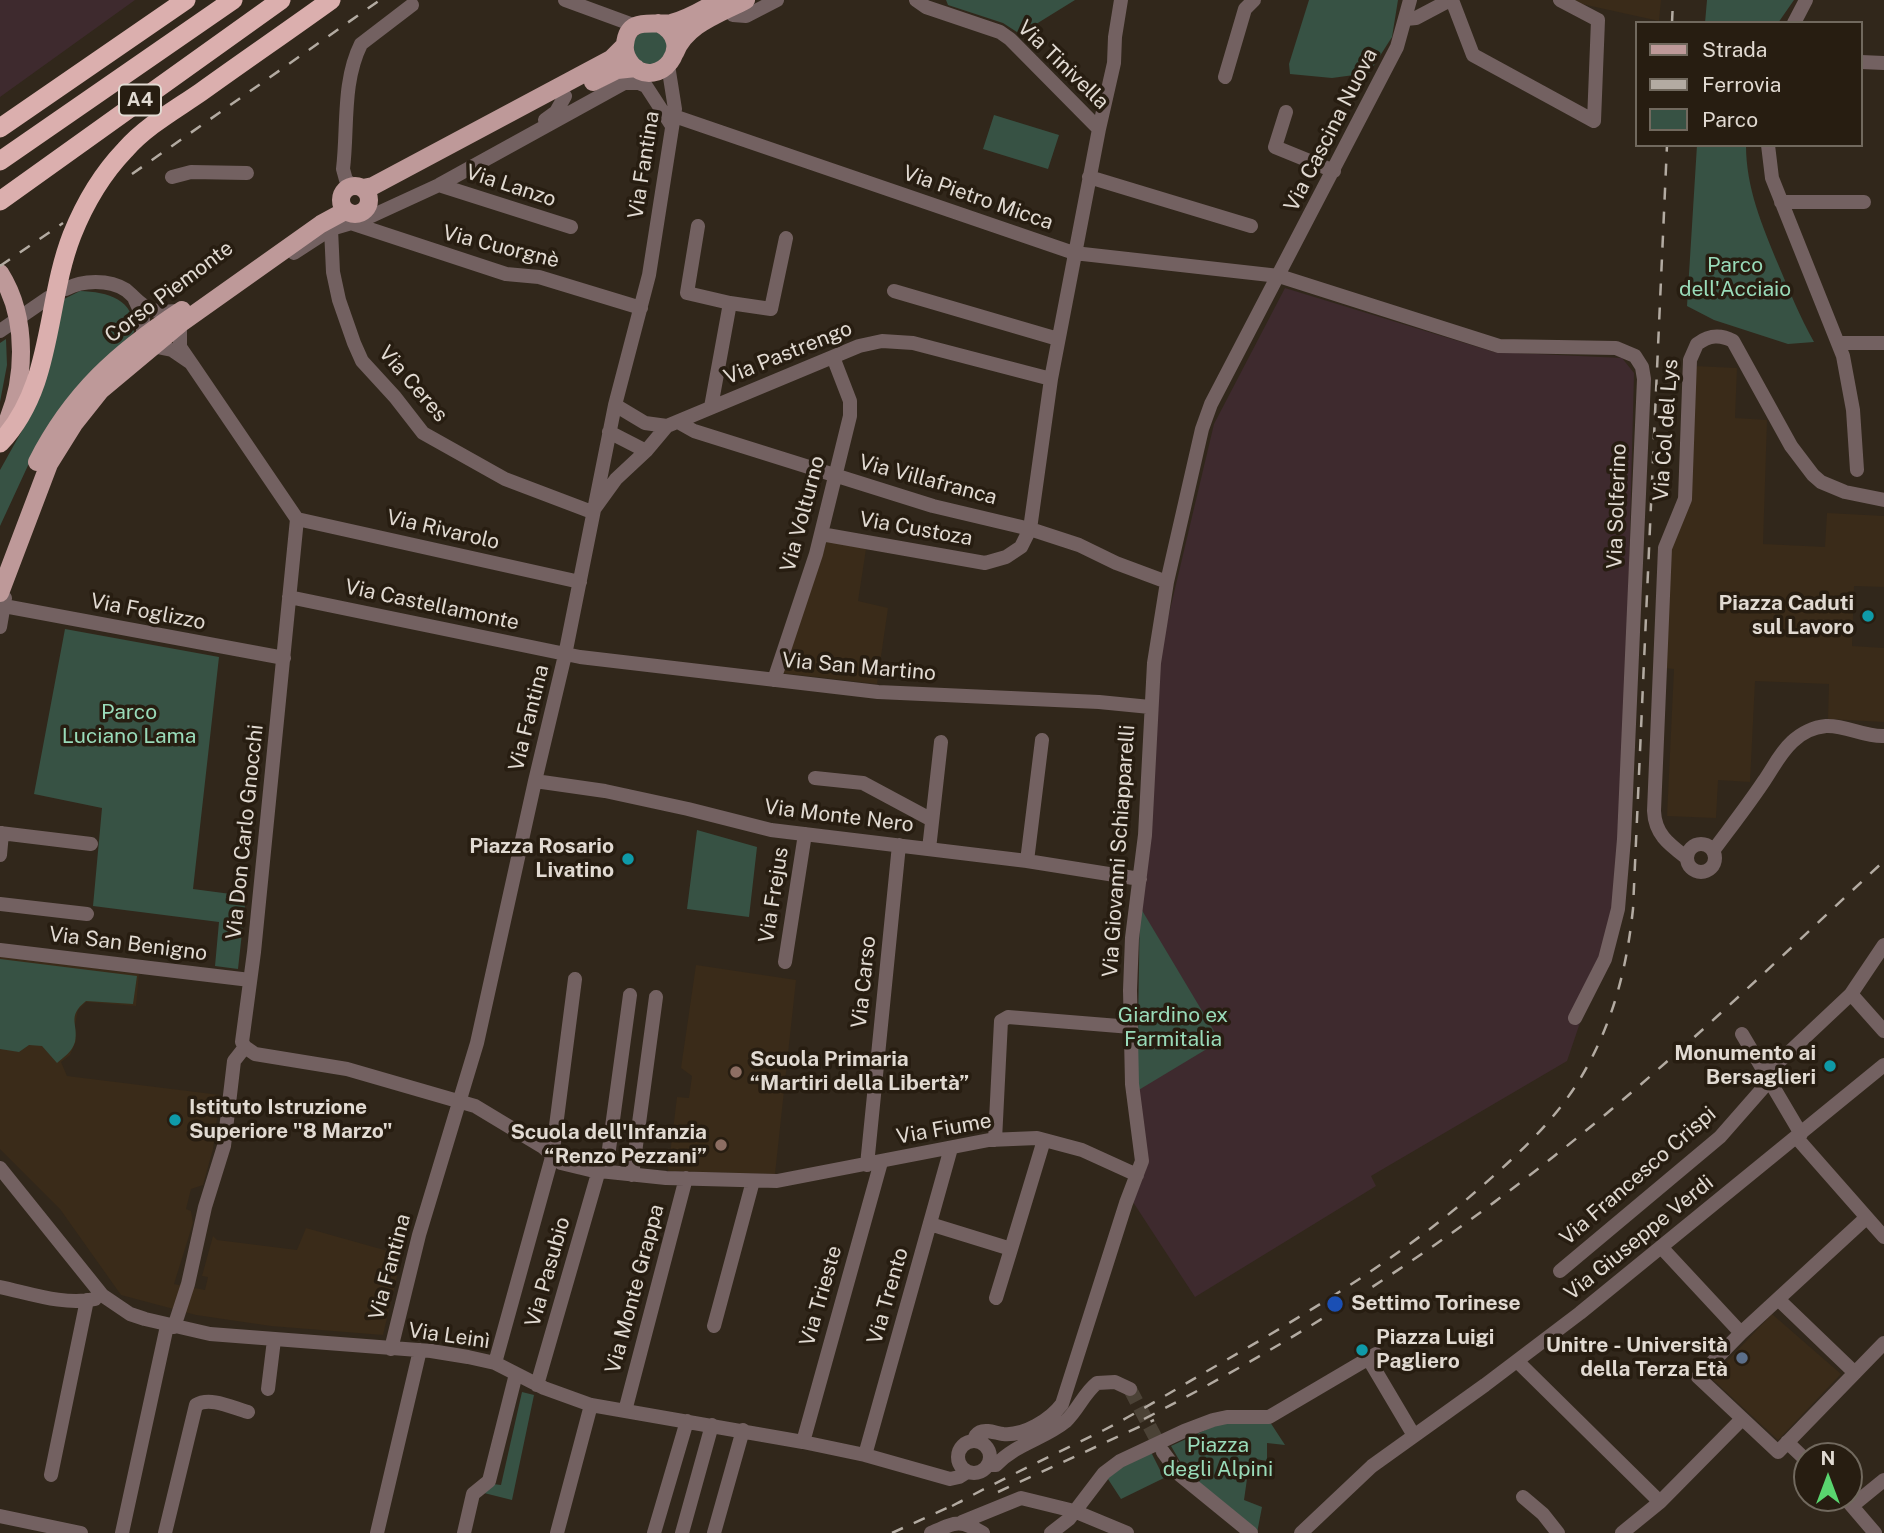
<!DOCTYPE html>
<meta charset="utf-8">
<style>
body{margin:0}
#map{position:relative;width:1884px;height:1533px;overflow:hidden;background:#31271b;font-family:"Public Sans",sans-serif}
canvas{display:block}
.legend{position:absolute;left:1635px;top:21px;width:228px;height:126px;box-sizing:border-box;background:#271d11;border:2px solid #71695e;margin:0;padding:9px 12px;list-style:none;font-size:21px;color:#e1dad2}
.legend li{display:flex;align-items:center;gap:14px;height:35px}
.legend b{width:35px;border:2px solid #71695e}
.north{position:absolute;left:1793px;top:1442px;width:70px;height:70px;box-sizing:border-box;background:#271d11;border:2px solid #71695e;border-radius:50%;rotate:0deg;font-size:19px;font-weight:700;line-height:28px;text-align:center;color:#e1dad2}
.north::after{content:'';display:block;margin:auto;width:24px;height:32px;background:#59d56f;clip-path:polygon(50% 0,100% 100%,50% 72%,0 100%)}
</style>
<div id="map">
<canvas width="1884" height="1533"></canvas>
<ul class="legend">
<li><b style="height:9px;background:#be9999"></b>Strada</li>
<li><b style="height:9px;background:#b3aba2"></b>Ferrovia</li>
<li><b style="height:19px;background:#375244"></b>Parco</li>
</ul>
<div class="north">N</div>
</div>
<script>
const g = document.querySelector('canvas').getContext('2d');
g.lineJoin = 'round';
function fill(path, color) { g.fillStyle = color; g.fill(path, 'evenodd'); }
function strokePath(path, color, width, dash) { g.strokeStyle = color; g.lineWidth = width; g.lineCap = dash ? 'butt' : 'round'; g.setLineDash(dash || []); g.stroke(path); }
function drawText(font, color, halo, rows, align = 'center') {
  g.font = font + ' "Public Sans",sans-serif'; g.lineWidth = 7; g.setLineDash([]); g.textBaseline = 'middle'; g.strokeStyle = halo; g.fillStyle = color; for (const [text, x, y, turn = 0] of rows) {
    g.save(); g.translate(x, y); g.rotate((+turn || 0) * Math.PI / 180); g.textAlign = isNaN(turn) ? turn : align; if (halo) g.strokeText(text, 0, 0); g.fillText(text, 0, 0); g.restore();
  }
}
fill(new Path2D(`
 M 1575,0 L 1661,0 L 1659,21 L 1582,4 Z
 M 1695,366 L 1737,368 L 1735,418 L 1767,420 L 1763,544 L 1825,547 L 1827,513 L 1884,516 L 1884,587 L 1854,586 L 1852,646 L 1884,648 L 1884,722 L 1828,719 L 1829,684 L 1755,681 L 1750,782 L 1718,780 L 1716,818 L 1667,816 L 1674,669 L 1663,668 L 1668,552 L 1674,533 Z
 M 827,541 L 866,549 L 858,601 L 888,608 L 877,684 L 782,673 Z
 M 0,956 L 139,974 L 136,1006 L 86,1002 L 78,1010 L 75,1025 L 76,1041 L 70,1055 L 61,1062 L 67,1076 L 220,1095 L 213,1149 L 203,1185 L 191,1189 L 186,1209 L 191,1211 L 193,1223 L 174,1284 L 205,1290 L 208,1277 L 202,1276 L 213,1236 L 217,1240 L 297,1250 L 306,1228 L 402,1255 L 383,1335 L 271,1326 L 196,1315 L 121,1295 L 60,1209 L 0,1149 Z
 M 696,965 L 796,980 L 775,1174 L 668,1171 L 677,1097 L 689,1098 L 692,1076 L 681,1068 Z
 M 1772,1314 L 1841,1374 L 1778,1440 L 1711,1378 Z`), '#3a2b19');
fill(new Path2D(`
 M 0,0 L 135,0 L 0,97 Z
 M 1285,288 L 1494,352 L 1622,358 L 1634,373 L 1623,803 L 1614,905 L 1602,958 L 1567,1061 L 1371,1176 L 1376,1186 L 1195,1297 L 1133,1202 L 1146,1170 L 1137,1091 L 1140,907 L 1159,656 L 1214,424 Z`), '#3e2a2e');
fill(new Path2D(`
 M 946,0 L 1075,0 L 1020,34 L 1003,23 L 948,5 Z
 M 1309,0 L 1398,0 L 1392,37 L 1369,73 L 1332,78 L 1290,74 L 1289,64 Z
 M 1707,0 L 1794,0 L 1778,23 L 1705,23 Z
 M 649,28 L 666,35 L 668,54 L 654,66 L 637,61 C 630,39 630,40 649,28 Z
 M 994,115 L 1059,135 L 1048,169 L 983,149 Z
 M 1697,145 L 1746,145 C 1746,188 1762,225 1778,264 C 1789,290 1800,317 1814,342 L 1788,344 L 1714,320 L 1687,306 Z
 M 80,291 C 108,292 135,299 134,332 L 43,433 L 0,526 L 0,470 L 33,411 L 64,299 Z
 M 6,339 L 7,365 L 0,402 L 0,343 Z
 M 65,629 L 219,657 L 193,889 L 246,896 L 238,969 L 215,966 L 219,922 L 93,906 L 102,808 L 34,794 Z
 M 697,830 L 757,847 L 749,917 L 687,909 Z
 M 1140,907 L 1220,1041 L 1137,1091 Z
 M 0,959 L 137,976 L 133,1004 L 86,1001 C 66,1017 79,1024 75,1042 C 72,1052 64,1057 57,1063 L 42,1046 L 29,1045 L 19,1052 L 0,1049 Z
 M 522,1392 L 534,1395 L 512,1500 L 480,1492 L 493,1484 L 501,1485 Z
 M 1225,1421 L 1270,1422 L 1285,1445 L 1267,1443 L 1267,1461 L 1250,1458 L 1244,1500 L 1262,1507 L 1257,1533 L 1185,1470 L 1171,1446 Z
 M 1150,1450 L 1164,1478 L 1121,1499 L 1106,1476 Z`), '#375244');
strokePath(new Path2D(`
 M 1130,1389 L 1163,1452`), '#4b4236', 14, [14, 7]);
strokePath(new Path2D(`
 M 565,0 L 636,26
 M 1452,0 L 1473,55 L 1594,121 L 1598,20 L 1560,0
 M 729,9 L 733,15 L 746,16 L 777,0
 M 1406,19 L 1416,18 L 1450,0
 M 1794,23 L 1806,0
 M 1861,62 L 1884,63
 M 1225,77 L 1245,9 L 1254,0
 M 1286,112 L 1275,147 L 1334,171
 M 674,116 L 1074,253 L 1279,276 L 1499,346 L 1616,348 L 1635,356 L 1642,367 L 1644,379 L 1624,839 L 1618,909 L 1605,959 L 1575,1018
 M 545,120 L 556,112 L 565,96
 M 1099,129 L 1114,63 L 1115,37 L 1121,0
 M 1768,145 L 1772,178 L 1843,356 L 1853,410 L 1857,470
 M 172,177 L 191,172 L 247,173
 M 1089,177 L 1251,226
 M 439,185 L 571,227
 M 354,186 L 346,180 L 343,169 C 348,128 342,82 361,44 L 412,5
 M 1781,202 L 1864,202
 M 351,223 L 506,274 L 539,277 L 641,308
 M 698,226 L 687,293 L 730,303
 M 331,229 L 333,272 L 339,300 L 354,343 L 362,361 L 395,397 L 423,433 L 505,479 L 592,512
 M 294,253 L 331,229 L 365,219 L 439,185 L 624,83 L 639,83 L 646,86 L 672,126
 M 66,289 C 82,280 109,279 126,290 C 135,297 141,307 153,310 C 162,313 171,311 181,311
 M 894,291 L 1058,339
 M 135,300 L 143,317 L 143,335
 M 0,331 L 48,298
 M 1839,343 L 1884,343
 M 152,346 L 172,350 L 191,363 L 180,347 L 180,324
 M 615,405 L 645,423 L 667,426 L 859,346 L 882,341 L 913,343 L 1051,379
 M 711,407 L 730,303 L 771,309 L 786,238
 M 678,422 L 694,431 L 933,506 L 1030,529 L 1079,545 L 1116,563 L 1167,582
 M 609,432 L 646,451
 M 595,508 L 616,479 L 646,451 L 667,426
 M 297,519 L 580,582
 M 821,534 L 985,563 L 1006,557 L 1021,547 L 1030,529 L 1051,379 L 1099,129 L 1010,39 L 1000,32 L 926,7 L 916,0
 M 289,597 L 580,657 L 878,692 L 1099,702 L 1150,707
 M 4,606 L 284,658
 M 0,627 L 5,598
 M 774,680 L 816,554 L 850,416 L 850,401 L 833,357
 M 815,778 L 863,783 L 932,820
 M 535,781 L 605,791 L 688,809 L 771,830 L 1027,861 L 1140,879
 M 0,833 L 91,844
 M1687 858a14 14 0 1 1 28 0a14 14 0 1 1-28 0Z
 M 929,849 L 941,742
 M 1713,851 C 1730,828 1748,805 1764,781 C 1773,768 1780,753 1792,742 C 1801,733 1814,727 1826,726 C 1846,725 1864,737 1884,736
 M 0,855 L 2,833
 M 1687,858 C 1670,845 1655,835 1654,811 L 1665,548 L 1685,499 L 1690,360 L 1697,344 C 1709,335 1720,334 1733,341 L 1791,446 L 1813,475 L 1821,482 L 1845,492 L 1884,500
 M 1027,861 L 1042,740
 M 0,904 L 87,914
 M 1884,945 L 1851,994 L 1884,1031
 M 0,950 L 250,980
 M 785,962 L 805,834
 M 1742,1034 L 1801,1134
 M 245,1047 L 255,1054 L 347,1069 L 475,1106 L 543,1147 L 561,1163 L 590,1170 L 666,1178 L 777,1181 L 989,1140 L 1037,1138 L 1082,1150 L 1137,1175
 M 1766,1074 L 1851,994
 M 1796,1137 L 1884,1237
 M 995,1140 L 1001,1021 L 1008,1017 L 1131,1027
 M 867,1165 L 899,845
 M 0,1168 L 102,1295 L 130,1314 L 145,1319 L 210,1334 L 431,1351 L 468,1357 L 495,1363 L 544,1388 L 591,1405 L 803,1442 L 865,1455 L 950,1479 L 959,1477 L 967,1472
 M 606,1171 L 630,995
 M 632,1175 L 656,997
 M 1866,1218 L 1741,1333 L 1698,1377 L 1778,1452 L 1884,1343
 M 930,1224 L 1011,1249 L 996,1298
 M 1661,1247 L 1741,1333
 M 1011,1249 L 1044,1140
 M 1560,1271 L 1720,1137 L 1770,1080
 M 0,1287 C 29,1293 65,1306 95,1299
 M 1779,1300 L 1855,1373
 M 714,1326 L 753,1181
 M 174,1327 L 188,1284 L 205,1207 L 224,1146 L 234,1061 L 245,1047 L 242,1042 L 254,952 L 297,519 L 191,363
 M 391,1349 L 419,1235 L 477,1043 L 535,781 L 565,655 L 615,405 L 649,275 L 675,109 L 668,65
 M 1368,1358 L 1413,1434
 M 1517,1361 L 1660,1502
 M 495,1363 L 552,1157 L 575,979
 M 537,1385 L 599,1170
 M 268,1389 L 274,1340
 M 625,1411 L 686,1178
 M958 1457a16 16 0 1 1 32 0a16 16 0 1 1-32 0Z
 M 974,1441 C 975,1436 976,1434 980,1432 C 986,1429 996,1433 1003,1434 C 1024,1436 1050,1420 1062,1404 L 1126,1203 L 1142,1161 L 1132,1084 L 1130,990 L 1132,938 L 1145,835 L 1154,663 L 1167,582 L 1202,429 L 1211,404 L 1397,47 L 1410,0
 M 803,1442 L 881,1162
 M 1787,1442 L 1807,1461
 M 1163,1452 L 1180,1475 L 1251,1533
 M 865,1455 L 951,1148
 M 988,1465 L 996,1465 C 1017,1443 1044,1439 1066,1421 C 1078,1410 1084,1393 1097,1383 L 1115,1382 L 1130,1389
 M 51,1475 L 87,1300
 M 1523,1497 L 1543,1514 L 1558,1533
 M 1845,1498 L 1875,1533
 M 1852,1506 L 1884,1480
 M 0,1516 L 81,1533
 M 962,1522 L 1021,1498 L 1074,1511 L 1127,1533
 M 122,1533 L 167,1326
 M 165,1533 L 196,1405 C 210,1396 233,1408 248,1412
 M 377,1533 L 420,1350
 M 464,1533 L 473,1494 L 489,1481 L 516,1374
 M 557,1533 L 591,1405
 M 654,1533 L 687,1421
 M 682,1533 L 712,1425
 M 714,1533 L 743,1430
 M 931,1533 C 956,1522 959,1519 983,1533
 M 1051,1533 L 1069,1519 L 1104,1473 L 1120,1461 L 1184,1431 L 1213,1420 L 1227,1417 L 1269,1417 L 1376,1354
 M 1301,1533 L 1372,1466 L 1485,1385 L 1580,1313 L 1884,1065
 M 1622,1533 L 1660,1502 L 1742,1419`), '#736161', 14);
strokePath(new Path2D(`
 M 658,23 C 699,43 658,92 632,65 C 627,59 624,52 625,45 C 627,15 654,26 671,23 C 689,19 705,8 720,0
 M 675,53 C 686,24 720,14 746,0
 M 593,82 L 617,70 L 636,68
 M341 200a14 14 0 1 1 28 0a14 14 0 1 1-28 0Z
 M 363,188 L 373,186 L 611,59 L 625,45
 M 0,273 C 29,319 26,384 3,431
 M 37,462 C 72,393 118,352 182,310
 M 0,593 L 49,464 L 74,424 L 101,390 L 180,324 L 321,224 L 345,211`), '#be9999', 18);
strokePath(new Path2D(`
 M 0,128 L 186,0
 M 0,161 L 233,0
 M 0,201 L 281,0
 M 0,443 C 54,386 45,304 72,235 C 84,205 102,174 125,150 C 146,126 175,110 201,92 C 244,61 288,31 331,0`), '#dbafae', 19);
strokePath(new Path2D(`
 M 1672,23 L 1673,0
 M 132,174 L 380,0
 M 0,266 L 63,223
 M 1144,1419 C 1288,1345 1426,1258 1553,1157 C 1669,1066 1776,961 1884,861
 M 998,1492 L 1154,1420
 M 952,1506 C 1002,1479 1053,1455 1104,1430 C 1146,1408 1186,1383 1228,1359 C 1316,1308 1404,1255 1481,1187 C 1522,1151 1562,1114 1588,1065 C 1615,1015 1627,965 1633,909 L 1667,145
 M 892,1533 L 962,1501`), '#b3aba2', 2.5, [12, 12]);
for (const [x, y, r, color] of [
 [1868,616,7,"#0f9aa8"],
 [628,859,7,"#0f9aa8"],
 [1830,1066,7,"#0f9aa8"],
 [736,1072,7,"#8d6e63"],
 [175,1120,7,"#0f9aa8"],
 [721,1145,7,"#8d6e63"],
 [1335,1304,9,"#1a4fb4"],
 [1362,1350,7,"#0f9aa8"],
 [1742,1358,7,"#5c6f8a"]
]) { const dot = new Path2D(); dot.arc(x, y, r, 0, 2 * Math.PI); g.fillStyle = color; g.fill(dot); strokePath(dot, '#271d11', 2.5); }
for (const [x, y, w] of [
 [140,100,42]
]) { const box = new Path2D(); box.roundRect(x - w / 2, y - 15.5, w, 31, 5); g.fillStyle = '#271d11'; g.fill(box); strokePath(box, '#e1dad2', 2); }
drawText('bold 19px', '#e1dad2', null, [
 ["A4",140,100]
]);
drawText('21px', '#e1dad2', '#271d11', [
 ["Via Tinivella",1063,65,44],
 ["Via Cascina Nuova",1331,130,-63],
 ["Via Fantina",644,165,-81],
 ["Via Lanzo",511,186,18],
 ["Via Pietro Micca",978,198,19],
 ["Via Cuorgnè",501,247,14],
 ["Corso Piemonte",169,292,-37],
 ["Via Pastrengo",788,353,-22],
 ["Via Ceres",413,384,49],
 ["Via Col del Lys",1666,430,-86],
 ["Via Villafranca",928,480,15],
 ["Via Solferino",1617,506,-88],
 ["Via Volturno",803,514,-75],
 ["Via Custoza",916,529,10],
 ["Via Rivarolo",443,530,13],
 ["Via Castellamonte",432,605,12],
 ["Via Foglizzo",148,612,11],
 ["Via San Martino",859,667,5],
 ["Via Fantina",529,718,-76],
 ["Via Monte Nero",839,816,7],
 ["Via Don Carlo Gnocchi",245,832,-84],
 ["Via Giovanni Schiapparelli",1119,851,-86],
 ["Via Frejus",774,895,-81],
 ["Via San Benigno",128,944,7],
 ["Via Carso",864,982,-84],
 ["Via Fiume",944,1129,-10],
 ["Via Francesco Crispi",1638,1176,-41],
 ["Via Giuseppe Verdi",1639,1238,-39],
 ["Via Fantina",390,1267,-75],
 ["Via Pasubio",548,1272,-74],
 ["Via Monte Grappa",635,1289,-75],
 ["Via Trieste",821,1296,-74],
 ["Via Trento",888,1296,-74],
 ["Via Leinì",449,1336,8]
]);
drawText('21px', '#99dbb9', '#271d11', [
 ["Parco",1735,266],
 ["dell'Acciaio",1735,290],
 ["Parco",129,713],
 ["Luciano Lama",129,737],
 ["Giardino ex",1173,1016],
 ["Farmitalia",1173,1040],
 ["Piazza",1218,1446],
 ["degli Alpini",1218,1470]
]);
drawText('bold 21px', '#e1dad2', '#271d11', [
 ["Piazza Caduti",1854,604],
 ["sul Lavoro",1854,628],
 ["Piazza Rosario",614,847],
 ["Livatino",614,871],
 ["Monumento ai",1816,1054],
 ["Bersaglieri",1816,1078],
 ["Scuola Primaria",750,1060,"left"],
 ["“Martiri della Libertà”",750,1084,"left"],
 ["Istituto Istruzione",189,1108,"left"],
 ["Superiore \"8 Marzo\"",189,1132,"left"],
 ["Scuola dell'Infanzia",707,1133],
 ["“Renzo Pezzani”",707,1157],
 ["Settimo Torinese",1351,1304,"left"],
 ["Piazza Luigi",1376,1338,"left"],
 ["Pagliero",1376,1362,"left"],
 ["Unitre - Università",1728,1346],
 ["della Terza Età",1728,1370]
], 'right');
</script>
